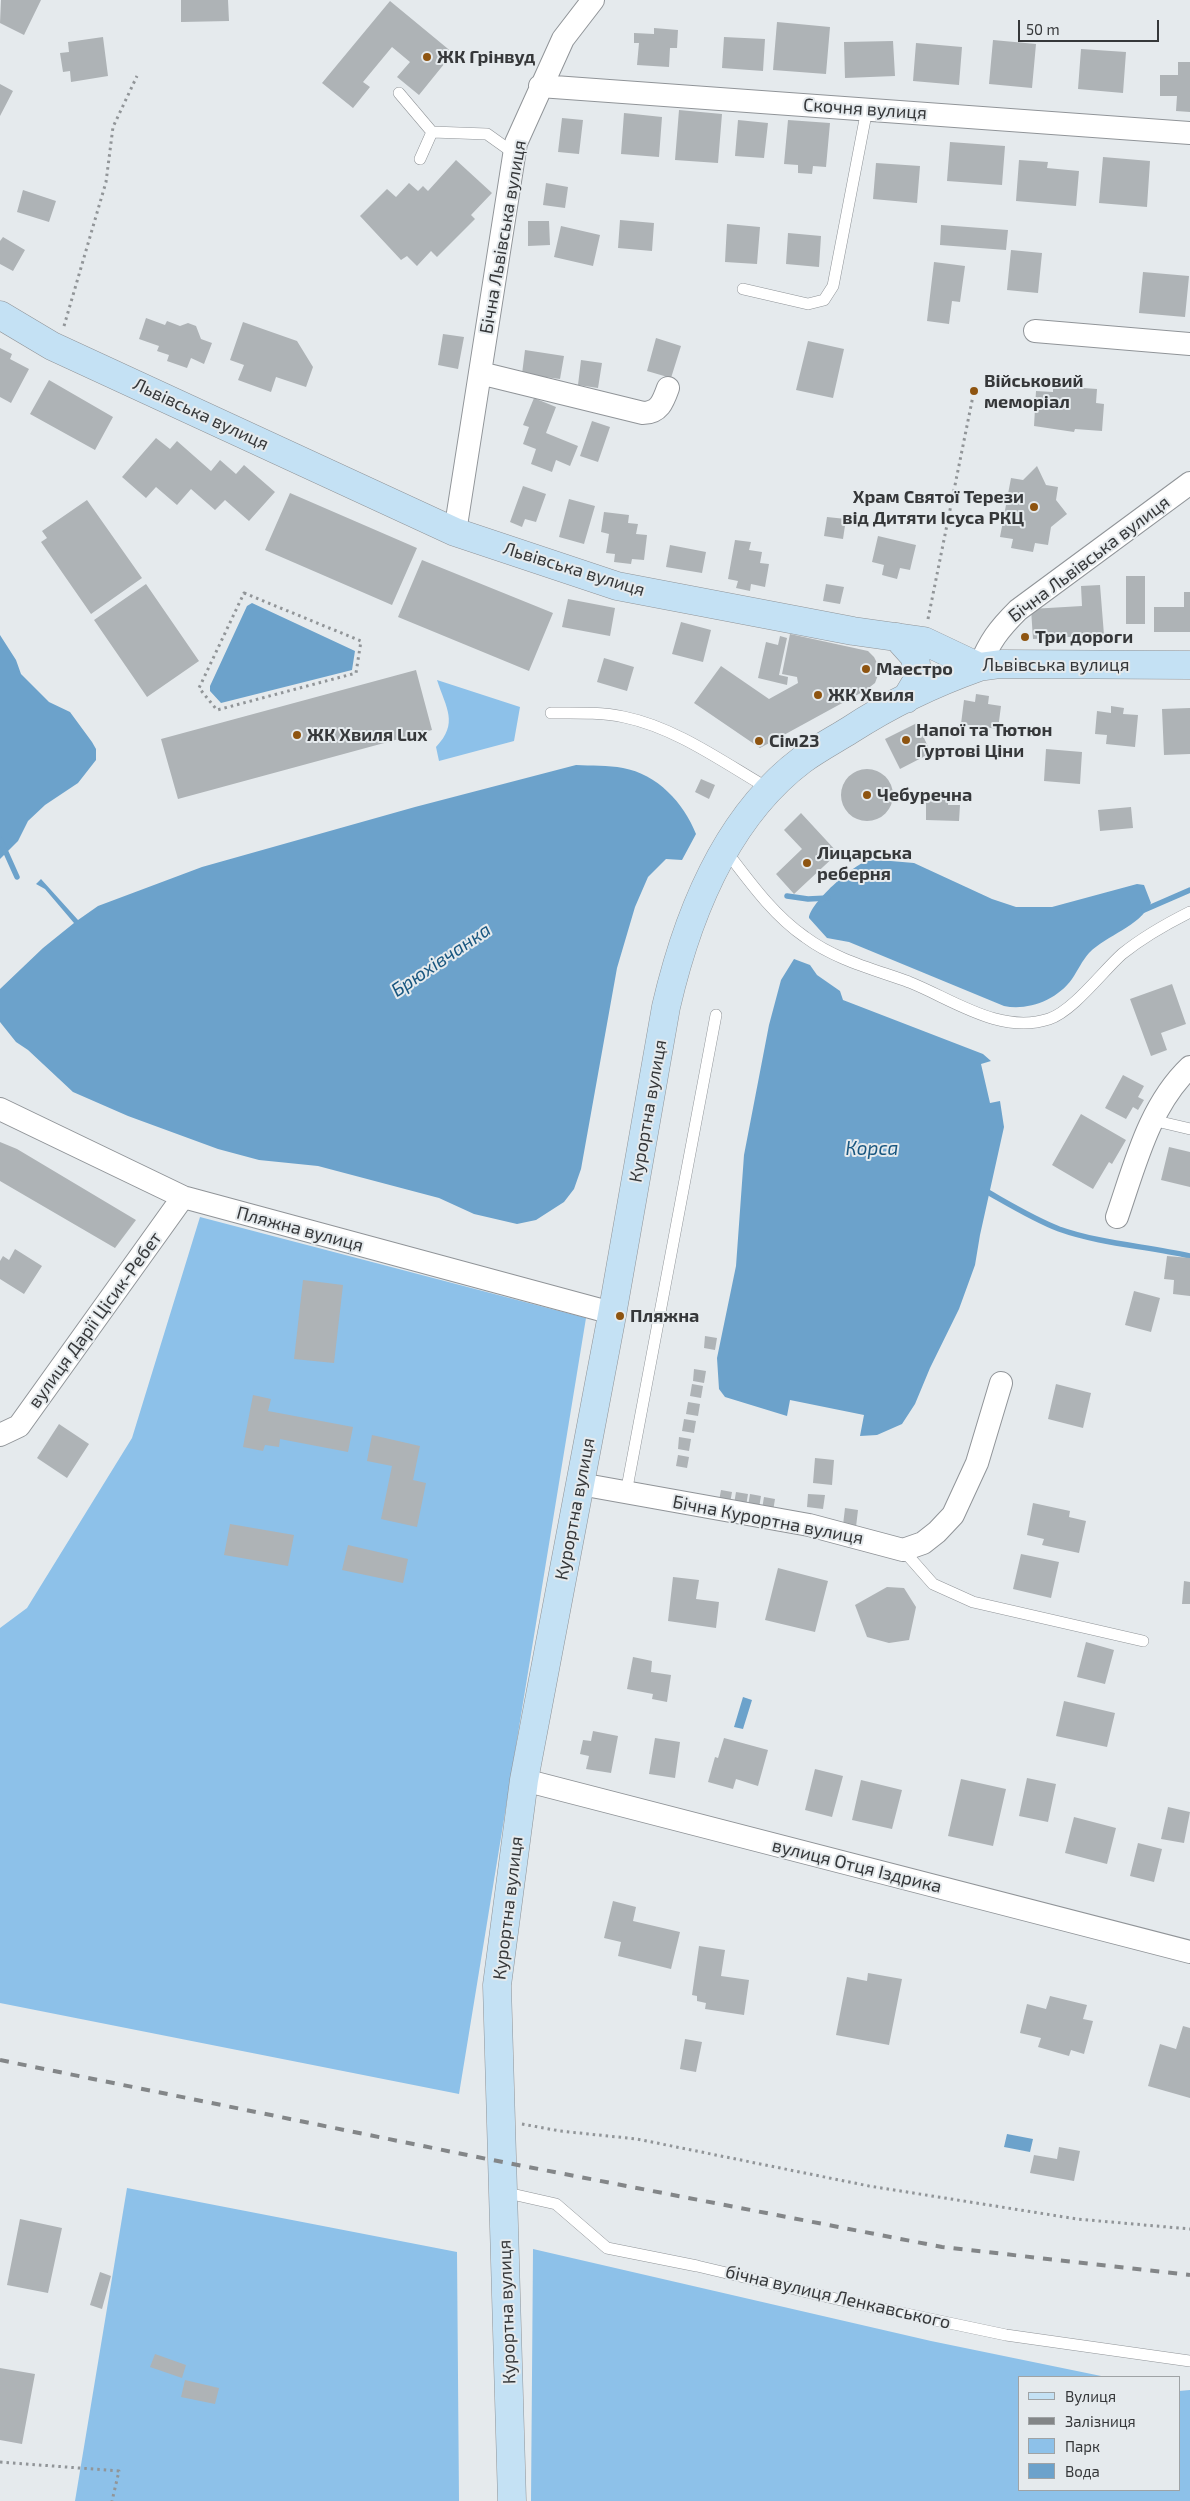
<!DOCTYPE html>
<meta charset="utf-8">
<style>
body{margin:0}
#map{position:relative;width:1190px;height:2501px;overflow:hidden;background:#e5eaed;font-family:"Exo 2",sans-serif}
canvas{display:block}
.legend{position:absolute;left:1018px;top:2376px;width:162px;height:115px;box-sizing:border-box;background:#e5eaed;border:1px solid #9fa3a5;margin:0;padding:6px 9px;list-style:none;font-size:15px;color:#36383a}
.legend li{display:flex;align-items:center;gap:10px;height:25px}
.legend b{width:25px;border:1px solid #9fa3a5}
.scale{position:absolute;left:1018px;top:20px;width:141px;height:22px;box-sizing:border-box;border:2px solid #36383a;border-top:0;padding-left:6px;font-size:15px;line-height:18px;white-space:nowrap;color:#36383a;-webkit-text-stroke:4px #e5eaed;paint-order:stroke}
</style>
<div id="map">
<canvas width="1190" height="2501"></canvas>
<ul class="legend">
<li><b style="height:6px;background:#c4e1f4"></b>Вулиця</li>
<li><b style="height:6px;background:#838688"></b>Залізниця</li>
<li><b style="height:14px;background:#8dc1e9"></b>Парк</li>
<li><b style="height:14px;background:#6ca2cb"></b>Вода</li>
</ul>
<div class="scale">50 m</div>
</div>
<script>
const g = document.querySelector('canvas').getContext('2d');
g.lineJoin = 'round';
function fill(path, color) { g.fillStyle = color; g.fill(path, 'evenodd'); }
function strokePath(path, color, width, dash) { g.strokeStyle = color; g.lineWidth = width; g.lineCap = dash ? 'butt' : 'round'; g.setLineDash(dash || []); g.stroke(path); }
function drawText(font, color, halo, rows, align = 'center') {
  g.font = font + ' "Exo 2",sans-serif'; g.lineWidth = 4; g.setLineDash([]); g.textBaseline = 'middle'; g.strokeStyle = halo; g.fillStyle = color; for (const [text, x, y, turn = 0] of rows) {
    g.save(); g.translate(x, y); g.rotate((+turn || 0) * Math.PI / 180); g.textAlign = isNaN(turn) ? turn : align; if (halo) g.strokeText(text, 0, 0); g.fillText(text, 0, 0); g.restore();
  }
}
fill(new Path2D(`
 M 437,680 L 520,707 L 514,741 L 439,761 L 436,747 C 459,723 446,708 437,680 Z
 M 200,1217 L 586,1318 L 459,2094 L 0,2003 L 0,1628 L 27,1608 L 132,1438 Z
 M 127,2188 L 457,2252 L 459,2501 L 75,2501 Z
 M 533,2249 L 931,2341 L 1106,2377 L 1019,2377 L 1019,2490 L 1179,2490 L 1179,2391 L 1190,2390 L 1190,2501 L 531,2501 Z`), '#8dc1e9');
fill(new Path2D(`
 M 252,603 L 355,651 L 352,670 L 221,703 L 210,691 L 210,686 L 247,606 Z
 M 0,635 L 16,660 L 21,674 L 49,702 L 70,712 L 92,742 L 96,749 L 96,760 L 78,783 L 45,805 L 28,821 L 18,841 L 0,859 Z
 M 576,765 C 591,766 608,765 623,768 C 657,774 684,803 696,834 L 682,860 L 666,859 L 648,877 L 635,907 L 617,968 L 581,1169 L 574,1189 L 564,1202 L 536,1220 L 517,1224 L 474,1214 L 439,1198 L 318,1166 L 259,1160 L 218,1149 L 128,1116 L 73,1092 L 28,1050 L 16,1042 L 0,1022 L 0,989 L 43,948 L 74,923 L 45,889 L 36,884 L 41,879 L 78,920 L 98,906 L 202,867 L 415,807 Z
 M 879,860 L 914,863 L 992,899 L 1016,907 L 1052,907 L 1137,884 L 1144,885 L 1151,903 C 1138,928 1108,934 1089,953 C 1082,961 1078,970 1072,979 C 1057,1000 1028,1011 1004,1006 L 849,942 L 827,938 L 809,918 C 810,903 853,865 867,861 C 870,860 875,860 879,860 Z
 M 794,959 L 810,965 L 817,975 L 840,991 L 843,1000 L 983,1054 L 991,1061 L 981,1064 L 990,1103 L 1000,1101 L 1004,1127 L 980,1235 L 975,1265 L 959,1309 L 930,1368 L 915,1404 L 902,1424 L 877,1435 L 860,1436 L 864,1415 L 790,1400 L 787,1416 L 725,1397 L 719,1389 L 717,1358 L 736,1266 L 744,1155 L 769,1025 L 781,980 Z
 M 743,1697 L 752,1700 L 743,1729 L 734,1727 Z
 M 1007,2134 L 1033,2139 L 1030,2152 L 1004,2147 Z`), '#6ca2cb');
strokePath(new Path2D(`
 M 0,839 L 17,877
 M 787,896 L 808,899 L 828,898
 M 1144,910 L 1190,890
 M 984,1190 C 1009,1204 1033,1219 1059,1229 C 1101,1244 1147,1246 1190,1256`), '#6ca2cb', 5.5);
fill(new Path2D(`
 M 1,0 L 41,0 L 24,35 L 0,23 Z
 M 181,0 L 228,0 L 229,21 L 181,22 Z
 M 390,1 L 453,53 L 419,95 L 397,77 L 410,62 L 392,47 L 363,82 L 370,87 L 353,108 L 322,83 Z
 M 777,22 L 830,27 L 826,74 L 773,70 Z
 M 654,28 L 678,30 L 677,48 L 670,48 L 669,67 L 637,65 L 639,43 L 634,43 L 634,33 L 654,34 Z
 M 103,37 L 108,76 L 71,82 L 70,71 L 63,72 L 60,53 L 69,52 L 68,42 Z
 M 724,37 L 765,39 L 763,71 L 722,68 Z
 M 993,40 L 1036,44 L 1032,88 L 989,84 Z
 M 893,41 L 895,76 L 845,78 L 844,42 Z
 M 916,43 L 962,47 L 959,85 L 913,81 Z
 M 1081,49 L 1126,52 L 1123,93 L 1078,89 Z
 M 1178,62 L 1190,62 L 1190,112 L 1176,111 L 1177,96 L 1160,96 L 1160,75 L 1178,75 Z
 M 0,84 L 13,91 L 0,116 Z
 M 679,110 L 722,114 L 718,163 L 675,160 Z
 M 624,113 L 662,117 L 659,157 L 621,154 Z
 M 562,118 L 583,120 L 579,154 L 558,152 Z
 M 738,120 L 768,123 L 764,158 L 735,156 Z
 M 788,120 L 830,123 L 826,167 L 813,166 L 812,174 L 798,173 L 798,165 L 784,164 Z
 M 950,142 L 1005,146 L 1002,185 L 947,181 Z
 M 1103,157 L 1150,161 L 1147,207 L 1099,203 Z
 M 456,160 L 492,193 L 471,215 L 475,219 L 437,257 L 431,251 L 417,266 L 407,256 L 401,260 L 360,216 L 387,189 L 396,197 L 409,183 L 418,191 L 423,186 L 428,191 Z
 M 1019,160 L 1048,162 L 1047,168 L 1079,171 L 1076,206 L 1016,201 Z
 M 876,163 L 920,166 L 917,203 L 873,199 Z
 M 546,183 L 568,187 L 565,208 L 543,205 Z
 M 23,190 L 56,201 L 49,222 L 17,212 Z
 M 620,220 L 654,223 L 652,251 L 618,248 Z
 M 528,221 L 549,221 L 550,245 L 528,246 Z
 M 727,224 L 760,227 L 757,264 L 725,262 Z
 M 941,225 L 1008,230 L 1006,250 L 940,245 Z
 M 561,226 L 600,235 L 593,266 L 554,257 Z
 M 788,233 L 821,236 L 819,267 L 786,264 Z
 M 3,237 L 25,250 L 13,271 L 0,264 L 0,241 Z
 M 1011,250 L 1042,253 L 1038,293 L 1007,290 Z
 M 934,262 L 965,266 L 960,302 L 952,301 L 949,324 L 927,321 Z
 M 1143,272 L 1189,276 L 1185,317 L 1139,313 Z
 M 146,318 L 165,325 L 167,321 L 180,326 L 188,323 L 196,326 L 201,339 L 212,343 L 204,364 L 191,358 L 187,368 L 167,361 L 169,355 L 157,351 L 159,346 L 139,339 Z
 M 243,322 L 297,341 L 313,367 L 306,387 L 276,377 L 271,392 L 238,380 L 244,365 L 230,360 Z
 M 443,334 L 464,337 L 458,369 L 438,365 Z
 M 656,338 L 681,346 L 671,378 L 647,371 Z
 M 808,341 L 844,349 L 833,398 L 796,390 Z
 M 0,348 L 12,354 L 10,359 L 29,369 L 11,403 L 0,397 Z
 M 525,350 L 564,356 L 560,379 L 522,374 Z
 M 581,360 L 602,363 L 598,388 L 578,385 Z
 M 49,380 L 113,417 L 95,450 L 30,414 Z
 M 1053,381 L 1084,383 L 1083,388 L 1097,389 L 1096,403 L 1104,404 L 1102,431 L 1075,429 L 1074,432 L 1034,426 L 1036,391 L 1053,392 Z
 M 534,398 L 556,407 L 546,433 L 578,446 L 570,466 L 556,460 L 552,472 L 531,464 L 536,449 L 523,444 L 529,427 L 523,425 Z
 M 592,421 L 610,427 L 598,462 L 580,456 Z
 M 156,438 L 170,449 L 177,441 L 211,471 L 220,460 L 236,474 L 244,465 L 275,492 L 249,521 L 225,500 L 215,510 L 191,489 L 177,505 L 156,487 L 146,498 L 122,477 Z
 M 1037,466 L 1046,485 L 1058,487 L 1056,500 L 1067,514 L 1051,527 L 1048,545 L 1035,543 L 1033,552 L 1011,548 L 1013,539 L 1000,537 L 1011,478 L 1023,480 Z
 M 523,486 L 546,494 L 536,522 L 525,519 L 522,527 L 510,522 Z
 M 290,493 L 417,548 L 392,605 L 265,550 Z
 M 569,499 L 595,506 L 584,544 L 559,537 Z
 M 87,500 L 142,578 L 91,614 L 41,542 L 47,538 L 42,531 Z
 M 604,512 L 629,515 L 628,523 L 638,524 L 636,534 L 647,535 L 644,560 L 632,559 L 631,564 L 614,562 L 615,554 L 606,553 L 609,534 L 601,532 Z
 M 827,517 L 846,519 L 843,539 L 824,536 Z
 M 878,536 L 916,545 L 910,570 L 900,568 L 897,579 L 882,575 L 884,565 L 872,562 Z
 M 735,540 L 751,542 L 749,550 L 762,552 L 760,563 L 769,564 L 765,587 L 751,584 L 750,591 L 736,588 L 738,581 L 728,579 Z
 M 670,545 L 706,552 L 702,573 L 666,567 Z
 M 422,560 L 553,613 L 529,671 L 398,617 Z
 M 1126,576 L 1145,576 L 1145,624 L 1126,624 Z
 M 146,584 L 199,661 L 147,697 L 94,620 Z
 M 826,584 L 844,587 L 840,604 L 823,601 Z
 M 1100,585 L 1104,635 L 1033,639 L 1031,609 L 1082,606 L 1081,586 Z
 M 1184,592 L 1190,592 L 1190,632 L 1154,632 L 1154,607 L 1184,607 Z
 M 568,599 L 615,608 L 610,636 L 562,627 Z
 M 681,622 L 711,630 L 703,662 L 672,654 Z
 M 790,634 L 868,651 L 874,657 L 878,665 L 878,675 L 875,683 L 866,690 L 760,748 L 694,703 L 721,666 L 769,699 L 798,683 L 797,677 L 782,674 Z
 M 780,636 L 787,638 L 779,675 L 788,677 L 787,685 L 758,678 L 766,642 L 778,645 Z
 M 604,658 L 634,667 L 627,691 L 597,682 Z
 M 416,670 L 432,730 L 178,799 L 161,739 Z
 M 976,694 L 989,696 L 988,704 L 1001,706 L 998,729 L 961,724 L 964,700 L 975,702 Z
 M 1111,706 L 1124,708 L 1123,714 L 1138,715 L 1135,747 L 1106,744 L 1107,735 L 1095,734 L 1097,711 L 1111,713 Z
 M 1190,708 L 1190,754 L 1164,755 L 1162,709 Z
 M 917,723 L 931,753 L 900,769 L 885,739 Z
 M 1046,749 L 1082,752 L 1080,784 L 1044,781 Z
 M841 795a26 26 0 1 1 52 0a26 26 0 1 1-52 0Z
 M 701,779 L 715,785 L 709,799 L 695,792 Z
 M 926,795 L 948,796 L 948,805 L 960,805 L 959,821 L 926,820 Z
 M 1131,807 L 1133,828 L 1100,831 L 1098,810 Z
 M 801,813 L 838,853 L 794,894 L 776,874 L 802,849 L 784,830 Z
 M 1172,984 L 1186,1024 L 1161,1033 L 1167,1050 L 1151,1056 L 1130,999 Z
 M 1123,1075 L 1144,1086 L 1138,1097 L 1144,1100 L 1138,1110 L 1133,1107 L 1126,1119 L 1105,1108 Z
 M 1081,1114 L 1126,1140 L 1112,1164 L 1109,1162 L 1093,1189 L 1052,1165 Z
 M 0,1142 L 17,1149 L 136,1220 L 115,1248 L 0,1181 Z
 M 1169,1147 L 1190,1152 L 1190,1187 L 1161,1180 Z
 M 15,1249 L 42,1266 L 24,1294 L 0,1279 L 0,1261 L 3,1256 L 9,1260 Z
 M 1167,1256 L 1190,1258 L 1190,1296 L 1173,1294 L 1174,1280 L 1164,1279 Z
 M 303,1280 L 343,1285 L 334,1363 L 294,1359 Z
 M 1134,1291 L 1160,1298 L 1151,1332 L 1125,1325 Z
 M 705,1336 L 717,1338 L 715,1350 L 704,1348 Z
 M 694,1369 L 706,1371 L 704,1383 L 693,1381 Z
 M 692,1384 L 703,1386 L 701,1398 L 690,1396 Z
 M 1056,1384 L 1091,1393 L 1083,1428 L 1048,1419 Z
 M 253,1395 L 271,1399 L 268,1411 L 353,1427 L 348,1452 L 280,1439 L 279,1447 L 265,1445 L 263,1451 L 243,1447 Z
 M 688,1402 L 700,1404 L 698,1416 L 686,1414 Z
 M 684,1419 L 696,1421 L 694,1433 L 682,1431 Z
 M 59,1424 L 89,1444 L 67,1478 L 37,1458 Z
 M 372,1435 L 420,1446 L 413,1480 L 426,1483 L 417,1527 L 381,1519 L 392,1466 L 367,1461 Z
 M 679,1437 L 691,1439 L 689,1451 L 678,1449 Z
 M 678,1455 L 689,1457 L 687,1468 L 676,1466 Z
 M 815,1458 L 834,1460 L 832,1485 L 813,1483 Z
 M 721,1490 L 732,1492 L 730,1503 L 719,1501 Z
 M 736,1492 L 748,1494 L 746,1506 L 734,1504 Z
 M 750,1494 L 761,1496 L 759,1508 L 748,1506 Z
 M 808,1494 L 825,1495 L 823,1509 L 807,1507 Z
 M 764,1497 L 775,1499 L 773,1511 L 762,1509 Z
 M 1033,1503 L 1070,1511 L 1069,1517 L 1086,1521 L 1079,1553 L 1042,1545 L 1044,1539 L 1027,1535 Z
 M 845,1508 L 858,1510 L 856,1527 L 843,1525 Z
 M 230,1524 L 294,1535 L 288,1566 L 224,1555 Z
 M 348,1545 L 408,1559 L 403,1583 L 342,1570 Z
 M 1021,1554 L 1059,1562 L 1051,1598 L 1013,1589 Z
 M 778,1568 L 828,1581 L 815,1632 L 765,1620 Z
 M 673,1577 L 699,1580 L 696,1599 L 719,1602 L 716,1628 L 668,1621 Z
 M 1184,1581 L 1190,1582 L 1190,1604 L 1182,1604 Z
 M 887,1587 L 904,1588 L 916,1607 L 909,1640 L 889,1643 L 867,1637 L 855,1605 Z
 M 1086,1642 L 1114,1650 L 1105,1684 L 1077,1677 Z
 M 633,1657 L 652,1661 L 651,1672 L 671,1675 L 667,1702 L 652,1699 L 653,1694 L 627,1689 Z
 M 1064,1701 L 1115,1713 L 1107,1747 L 1056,1736 Z
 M 593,1731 L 618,1736 L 611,1773 L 586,1769 L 589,1756 L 580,1754 L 583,1740 L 591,1741 Z
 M 655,1738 L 680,1742 L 675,1778 L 649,1774 Z
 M 724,1738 L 768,1750 L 758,1786 L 736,1779 L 733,1789 L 708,1782 L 715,1757 L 718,1758 Z
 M 815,1769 L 843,1776 L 832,1817 L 805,1810 Z
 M 1027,1778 L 1056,1784 L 1048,1822 L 1019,1816 Z
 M 961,1779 L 1006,1789 L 993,1846 L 948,1836 Z
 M 861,1780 L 902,1790 L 892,1829 L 852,1820 Z
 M 1168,1807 L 1190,1812 L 1184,1843 L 1161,1839 Z
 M 1074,1817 L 1116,1828 L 1107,1864 L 1065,1853 Z
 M 1138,1843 L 1162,1849 L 1154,1882 L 1130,1876 Z
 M 613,1901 L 636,1907 L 633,1921 L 680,1932 L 671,1969 L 618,1956 L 621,1942 L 604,1938 Z
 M 699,1946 L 725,1950 L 721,1976 L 749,1980 L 744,2015 L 705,2009 L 706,2003 L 697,2001 L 697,1996 L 692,1995 Z
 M 868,1973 L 902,1979 L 889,2045 L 836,2035 L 847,1977 L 867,1981 Z
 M 1050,1996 L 1087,2005 L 1083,2019 L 1093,2021 L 1084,2054 L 1071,2050 L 1069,2056 L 1038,2047 L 1041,2038 L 1020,2033 L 1027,2004 L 1046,2009 Z
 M 1183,2026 L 1190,2028 L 1190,2098 L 1148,2086 L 1160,2044 L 1176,2049 Z
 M 685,2039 L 702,2042 L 696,2072 L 680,2069 Z
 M 1059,2147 L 1080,2151 L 1074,2181 L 1030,2173 L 1034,2155 L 1057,2159 Z
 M 20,2219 L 62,2228 L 48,2293 L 7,2285 Z
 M 100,2272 L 111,2276 L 102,2309 L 90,2305 Z
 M 155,2354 L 186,2365 L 182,2378 L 150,2367 Z
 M 0,2368 L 35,2374 L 22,2444 L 0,2440 Z
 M 185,2380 L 219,2388 L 215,2404 L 181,2397 Z`), '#aeb3b6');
const lane = new Path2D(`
 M 399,93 L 432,132
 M 420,159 L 432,132 L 487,134 L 515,154
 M 743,289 L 808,304 L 824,300 L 833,286 L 867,109
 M 551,713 C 575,713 600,712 624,717 C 677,728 724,763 771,790
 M 726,851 C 749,881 773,915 805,937 C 836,960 873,969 909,982 C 952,999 1000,1035 1049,1019 C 1073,1011 1102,972 1122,954 C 1143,937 1166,924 1190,912
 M 1152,1120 L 1190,1129
 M 626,1493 L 716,1015
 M 903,1550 L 933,1584 L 973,1602 L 1143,1641
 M 503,2192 L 556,2204 L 607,2248 L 697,2266 L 845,2301 L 1006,2335 L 1190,2361`);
const street = new Path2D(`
 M 540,86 L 1190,133
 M 1035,331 L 1190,344
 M 480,373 L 643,413 C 659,413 663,402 668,388
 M 455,532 L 516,143 L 563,39 L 593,0
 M 979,667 C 990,641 998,630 1018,610 L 1190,483
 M 0,1109 L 183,1197 L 612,1313
 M 1117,1217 C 1135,1165 1149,1106 1190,1067
 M 0,1435 L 19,1426 L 183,1197
 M 580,1484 L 809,1525 L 903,1550 L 923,1543 L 937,1532 L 953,1515 L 977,1463 L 1001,1383
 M 524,1780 L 1190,1952`);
const secondary = new Path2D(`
 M 0,315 L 52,346 L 455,532 L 617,586 L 853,631 L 924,641 L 979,667 L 1001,664 L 1190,665
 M 897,637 L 915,657 L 918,679 L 906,699
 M 512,2501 L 497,1985 L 524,1780 L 612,1315 L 666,1007 C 687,916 725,818 802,760 C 817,749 834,740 850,730 C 890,704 934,683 979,667`);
strokePath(lane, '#909498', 12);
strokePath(street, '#909498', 24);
strokePath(secondary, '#909498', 29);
strokePath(new Path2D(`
 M 64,326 L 106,182 L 113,127 L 137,76
 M 244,593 L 361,641 L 356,673 L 217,710 L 199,688 Z
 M 928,619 L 974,391
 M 522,2124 L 560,2131 L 637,2139 L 869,2186 L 1077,2219 L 1190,2229
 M 0,2462 L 119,2471 L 112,2501`), '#919598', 3, [2.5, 4]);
strokePath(lane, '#fff', 11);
strokePath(street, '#fff', 22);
strokePath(secondary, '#c4e1f4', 28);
strokePath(new Path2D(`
 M 0,2060 L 487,2159 L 942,2247 L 1190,2275`), '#838688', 4, [9, 9]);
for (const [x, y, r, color] of [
 [427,57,5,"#8e5410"],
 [974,391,5,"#8e5410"],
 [1034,507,5,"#8e5410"],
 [1025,637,5,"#8e5410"],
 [866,669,5,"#8e5410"],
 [818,695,5,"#8e5410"],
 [297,735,5,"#8e5410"],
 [906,740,5,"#8e5410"],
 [759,741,5,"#8e5410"],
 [867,795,5,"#8e5410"],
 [807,863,5,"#8e5410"],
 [620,1316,5,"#8e5410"]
]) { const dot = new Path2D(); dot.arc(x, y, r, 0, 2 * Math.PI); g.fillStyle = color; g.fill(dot); strokePath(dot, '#e5eaed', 2); }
drawText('bold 18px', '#36383a', '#e5eaed', [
 ["ЖК Грінвуд",437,57],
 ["Військовий",984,381],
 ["меморіал",984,402],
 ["Храм Святої Терези",1024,497,"right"],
 ["від Дитяти Ісуса РКЦ",1024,518,"right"],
 ["Три дороги",1035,637],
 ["Маестро",876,669],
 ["ЖК Хвиля",828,695],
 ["Напої та Тютюн",916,730],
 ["Гуртові Ціни",916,751],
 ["ЖК Хвиля Lux",307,735],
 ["Сім23",769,741],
 ["Чебуречна",877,795],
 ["Лицарська",817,853],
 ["реберня",817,874],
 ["Пляжна",630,1316]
], 'left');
drawText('18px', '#36383a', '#e5eaed', [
 ["Скочня вулиця",865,109,4],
 ["Бічна Львівська вулиця",503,237,-80],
 ["Львівська вулиця",201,414,25],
 ["Бічна Львівська вулиця",1089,559,-37],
 ["Львівська вулиця",574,569,17],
 ["Львівська вулиця",1056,665],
 ["Курортна вулиця",648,1111,-80],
 ["Пляжна вулиця",300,1229,15],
 ["вулиця Дарії Цісик-Ребет",95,1320,-54],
 ["Курортна вулиця",575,1509,-79],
 ["Бічна Курортна вулиця",768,1520,11],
 ["вулиця Отця Іздрика",857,1866,14],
 ["Курортна вулиця",508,1908,-83],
 ["бічна вулиця Ленкавського",838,2297,13],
 ["Курортна вулиця",507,2312,-92]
]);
drawText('italic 19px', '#195780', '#e5eaed', [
 ["Брюхівчанка",441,960,-34],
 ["Корса",872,1149]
]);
</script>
